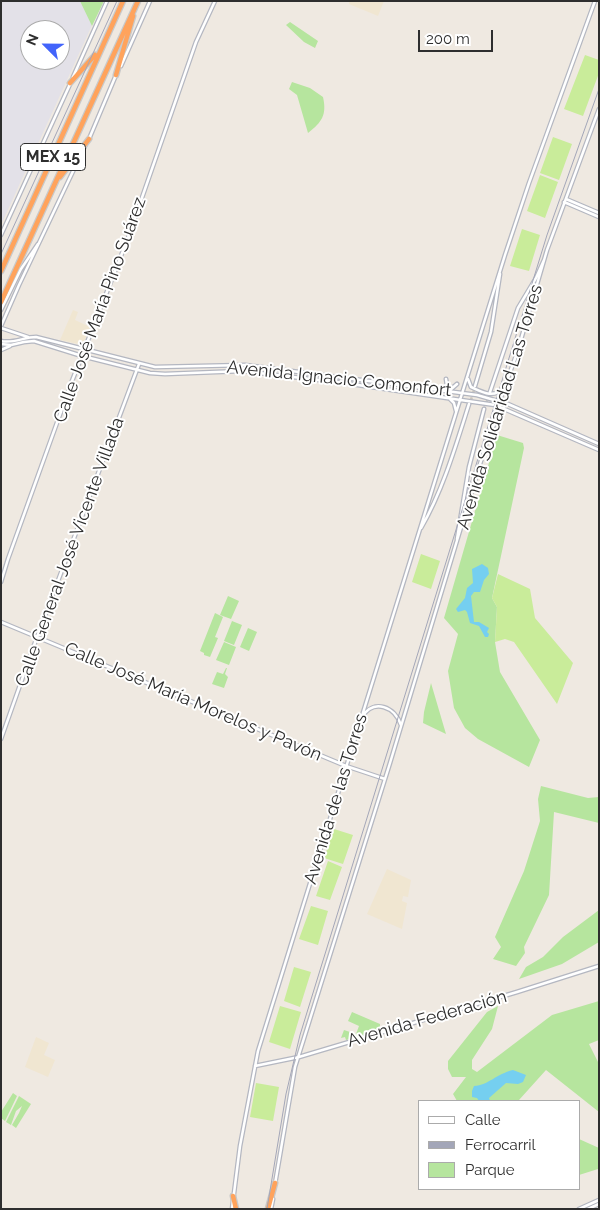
<!DOCTYPE html>
<meta charset="utf-8">
<style>
body{margin:0}
#map{position:relative;width:600px;height:1210px;overflow:hidden;background:#efe9e1;font-family:Raleway,sans-serif}
canvas{display:block}
.frame{position:absolute;inset:0;border:2px solid #2e2e2e;pointer-events:none}
.legend{position:absolute;left:418px;top:1100px;width:162px;height:90px;box-sizing:border-box;background:#fff;border:1px solid #ababab;margin:0;padding:6px 9px;list-style:none;font-size:15px;color:#2e2e2e}
.legend li{display:flex;align-items:center;gap:10px;height:25px}
.legend b{width:25px;border:1px solid #ababab}
.north{position:absolute;left:20px;top:20px;width:50px;height:50px;box-sizing:border-box;background:#fff;border:1px solid #ababab;border-radius:50%;rotate:293deg;font-size:14px;font-weight:700;line-height:20px;text-align:center;color:#2e2e2e}
.north::after{content:'';display:block;margin:auto;width:18px;height:22px;background:#4264fb;clip-path:polygon(50% 0,100% 100%,50% 72%,0 100%)}
.scale{position:absolute;left:418px;top:30px;width:75px;height:22px;box-sizing:border-box;border:2px solid #2e2e2e;border-top:0;padding-left:6px;font-size:15px;line-height:18px;white-space:nowrap;color:#2e2e2e;-webkit-text-stroke:4px #fff;paint-order:stroke}
</style>
<div id="map">
<canvas width="600" height="1210"></canvas>
<div class="frame"></div>
<ul class="legend">
<li><b style="height:6px;background:#fff"></b>Calle</li>
<li><b style="height:6px;background:#a3a6b8"></b>Ferrocarril</li>
<li><b style="height:14px;background:#b6e59e"></b>Parque</li>
</ul>
<div class="north">N</div>
<div class="scale">200 m</div>
</div>
<script>
const g = document.querySelector('canvas').getContext('2d');
g.lineJoin = 'round';
function fill(path, color) { g.fillStyle = color; g.fill(path, 'evenodd'); }
function strokePath(path, color, width, dash) { g.strokeStyle = color; g.lineWidth = width; g.lineCap = dash ? 'butt' : 'round'; g.setLineDash(dash || []); g.stroke(path); }
function drawText(font, color, halo, rows, align = 'center') {
  g.font = font + ' Raleway,sans-serif'; g.lineWidth = 4; g.setLineDash([]); g.textBaseline = 'middle'; g.strokeStyle = halo; g.fillStyle = color; for (const [text, x, y, turn = 0] of rows) {
    g.save(); g.translate(x, y); g.rotate((+turn || 0) * Math.PI / 180); g.textAlign = isNaN(turn) ? turn : align; if (halo) g.strokeText(text, 0, 0); g.fillText(text, 0, 0); g.restore();
  }
}
fill(new Path2D(`
 M 1,1 L 103,1 L 1,225 ZM 30,30 L 60,30 L 60,60 L 30,60 Z`), '#e3e1e8');
fill(new Path2D(`
 M 349,1 L 384,1 L 378,16 L 349,4 Z
 M 73,310 L 78,312 L 75,320 L 90,327 L 83,345 L 60,340 Z
 M 387,869 L 411,880 L 408,897 L 403,896 L 402,901 L 407,903 L 402,929 L 367,914 Z
 M 36,1037 L 49,1043 L 44,1055 L 55,1060 L 48,1077 L 25,1067 Z`), '#f0e6d1');
fill(new Path2D(`
 M 80,1 L 104,1 L 92,26 Z
 M 290,22 L 318,41 L 315,48 L 304,42 L 286,25 Z
 M 292,82 L 310,88 L 323,97 C 327,115 322,122 308,133 L 297,95 L 289,89 Z
 M 497,435 L 523,443 L 524,448 L 492,598 L 497,607 L 495,642 L 500,672 L 540,740 L 529,767 L 478,739 L 465,728 L 454,708 L 448,671 L 458,634 L 444,618 Z
 M 228,596 L 239,601 L 231,619 L 220,615 Z
 M 215,613 L 223,617 L 215,637 L 218,638 L 210,657 L 204,655 L 204,653 L 200,651 Z
 M 232,621 L 242,625 L 234,645 L 224,641 Z
 M 248,628 L 257,632 L 249,651 L 240,647 Z
 M 224,642 L 236,647 L 229,665 L 216,660 Z
 M 226,668 L 227,668 L 225,674 L 228,677 L 224,688 L 212,684 L 217,672 L 223,674 Z
 M 431,683 L 446,734 L 423,723 L 424,712 Z
 M 541,786 L 588,798 L 599,797 L 599,823 L 554,812 L 549,895 L 524,947 L 525,953 L 516,966 L 493,959 L 501,947 L 495,937 L 524,871 L 540,821 L 538,799 Z
 M 599,910 L 599,942 L 562,964 L 519,979 L 526,967 L 543,957 L 563,937 Z
 M 599,1001 L 599,1040 L 589,1044 L 599,1064 L 599,1112 L 546,1070 L 519,1100 L 519,1101 L 457,1101 L 453,1094 L 466,1077 L 452,1077 L 448,1069 L 448,1061 L 487,1012 L 498,1006 L 492,1029 L 472,1060 L 472,1069 L 477,1072 L 552,1015 Z
 M 352,1012 L 380,1024 L 380,1031 L 346,1040 L 345,1037 L 341,1038 L 344,1030 L 356,1034 L 359,1026 L 348,1021 Z
 M 13,1093 L 17,1096 L 5,1121 L 1,1118 L 1,1112 Z
 M 19,1096 L 31,1104 L 16,1128 L 12,1125 L 19,1113 L 22,1106 L 16,1111 L 11,1125 L 6,1122 Z
 M 579,1139 L 599,1148 L 598,1169 L 579,1175 Z`), '#b6e59e');
fill(new Path2D(`
 M 585,55 L 599,60 L 599,73 L 583,116 L 564,109 Z
 M 553,137 L 572,144 L 559,180 L 540,173 Z
 M 540,175 L 558,182 L 545,218 L 527,211 Z
 M 522,229 L 540,235 L 529,271 L 510,266 Z
 M 421,554 L 440,561 L 431,589 L 412,582 Z
 M 498,574 L 530,589 L 535,618 L 573,663 L 557,704 L 514,642 L 505,639 L 495,642 L 497,607 L 492,598 Z
 M 334,829 L 353,835 L 343,864 L 324,858 Z
 M 328,861 L 342,867 L 330,900 L 316,896 Z
 M 311,906 L 328,911 L 318,945 L 299,939 Z
 M 294,967 L 311,972 L 300,1007 L 284,1001 Z
 M 280,1006 L 301,1012 L 290,1049 L 269,1042 Z
 M 256,1083 L 279,1087 L 273,1121 L 250,1117 Z`), '#c9ec9a');
fill(new Path2D(`
 M 482,564 L 488,568 L 489,574 L 484,580 L 480,592 L 474,592 L 471,596 L 474,622 L 479,622 L 489,628 L 487,632 L 489,634 L 488,637 L 485,637 L 479,626 L 470,623 L 467,612 L 465,610 L 458,612 L 456,609 L 465,598 L 467,588 L 473,583 L 472,569 Z
 M 513,1070 L 526,1075 L 523,1082 L 518,1084 L 506,1083 L 489,1098 L 490,1101 L 479,1101 L 477,1098 L 472,1097 L 472,1091 L 474,1086 C 489,1085 496,1074 513,1070 Z`), '#75cff0');
strokePath(new Path2D(`
 M 470,403 L 475,387
 M 484,409 L 489,396`), '#c8c4bd', 2.5, [2.5, 1]);
const secondary = new Path2D(`
 M 121,66 L 150,1
 M 73,77 L 107,1
 M 89,139 L 116,75
 M 566,199 L 599,213
 M 564,202 L 599,217
 M 1,235 L 71,82
 M 547,250 L 599,109
 M 1,310 L 21,269 L 38,244
 M 1,326 L 19,285 L 85,146
 M 1,328 L 28,337
 M 1,341 C 13,344 24,337 36,337 L 155,367 L 245,365 L 477,395 L 508,404 L 599,444
 M 1,344 L 11,345 L 24,342 L 34,341 L 82,356 L 150,373 L 165,374 L 242,371 L 344,383 L 495,405 L 599,450
 M 1,350 L 10,346
 M 468,379 L 471,387 C 482,392 494,399 503,388
 M 475,386 L 491,332 L 500,274
 M 443,390 L 447,385 L 446,379
 M 449,391 L 457,384
 M 490,392 L 518,308 L 536,278 L 544,260
 M 450,399 L 454,403 L 456,411
 M 493,427 L 499,412 L 504,408
 M 421,528 C 443,490 456,445 469,404
 M 457,539 L 469,467 L 484,409
 M 1,582 L 8,559 L 72,381 L 128,238 L 196,42 L 215,1
 M 1,622 L 346,766 L 385,779
 M 362,717 C 374,698 395,707 401,725
 M 1,739 L 37,637 L 139,364
 M 255,1066 L 299,1057 L 517,992 L 599,966
 M 275,1184 L 295,1067 L 390,763 L 496,411 L 517,353 L 547,250
 M 232,1209 L 240,1146 L 258,1051 L 505,255 L 529,183 L 595,1
 M 271,1209 L 273,1199
 M 579,1209 L 599,1200
 M 588,1209 L 599,1204`);
const highway = new Path2D(`
 M 116,75 L 133,16
 M 70,83 L 95,55
 M 60,177 L 89,139
 M 1,271 L 123,1
 M 1,302 L 138,1
 M 233,1196 L 236,1209
 M 268,1209 L 275,1183`);
strokePath(secondary, '#b4b7c1', 5);
strokePath(highway, '#c9c9c9', 7);
strokePath(secondary, '#fff', 2.5);
strokePath(highway, '#ffa35c', 4.5);
strokePath(new Path2D(`
 M 1,254 L 117,1
 M 267,1209 L 286,1094 L 300,1035 L 547,235 L 599,89`), '#a3a6b8', 1);
for (const [x, y, w] of [
 [53,157,65]
]) { const box = new Path2D(); box.roundRect(x - w / 2, y - 13.5, w, 27, 4); g.fillStyle = '#fff'; g.fill(box); strokePath(box, '#2e2e2e', 1); }
drawText('bold 16px', '#2e2e2e', null, [
 ["MEX 15",53,157]
]);
drawText('18px', '#2e2e2e', '#fff', [
 ["Calle José María Pino Suárez",100,310,-70],
 ["Avenida Ignacio Comonfort",339,379,6],
 ["Avenida Solidaridad Las Torres",500,407,-73],
 ["Calle General José Vicente Villada",70,552,-70],
 ["Calle José María Morelos y Pavón",193,702,23],
 ["Avenida de las Torres",336,799,-73],
 ["Avenida Federación",427,1019,-16]
]);
</script>
